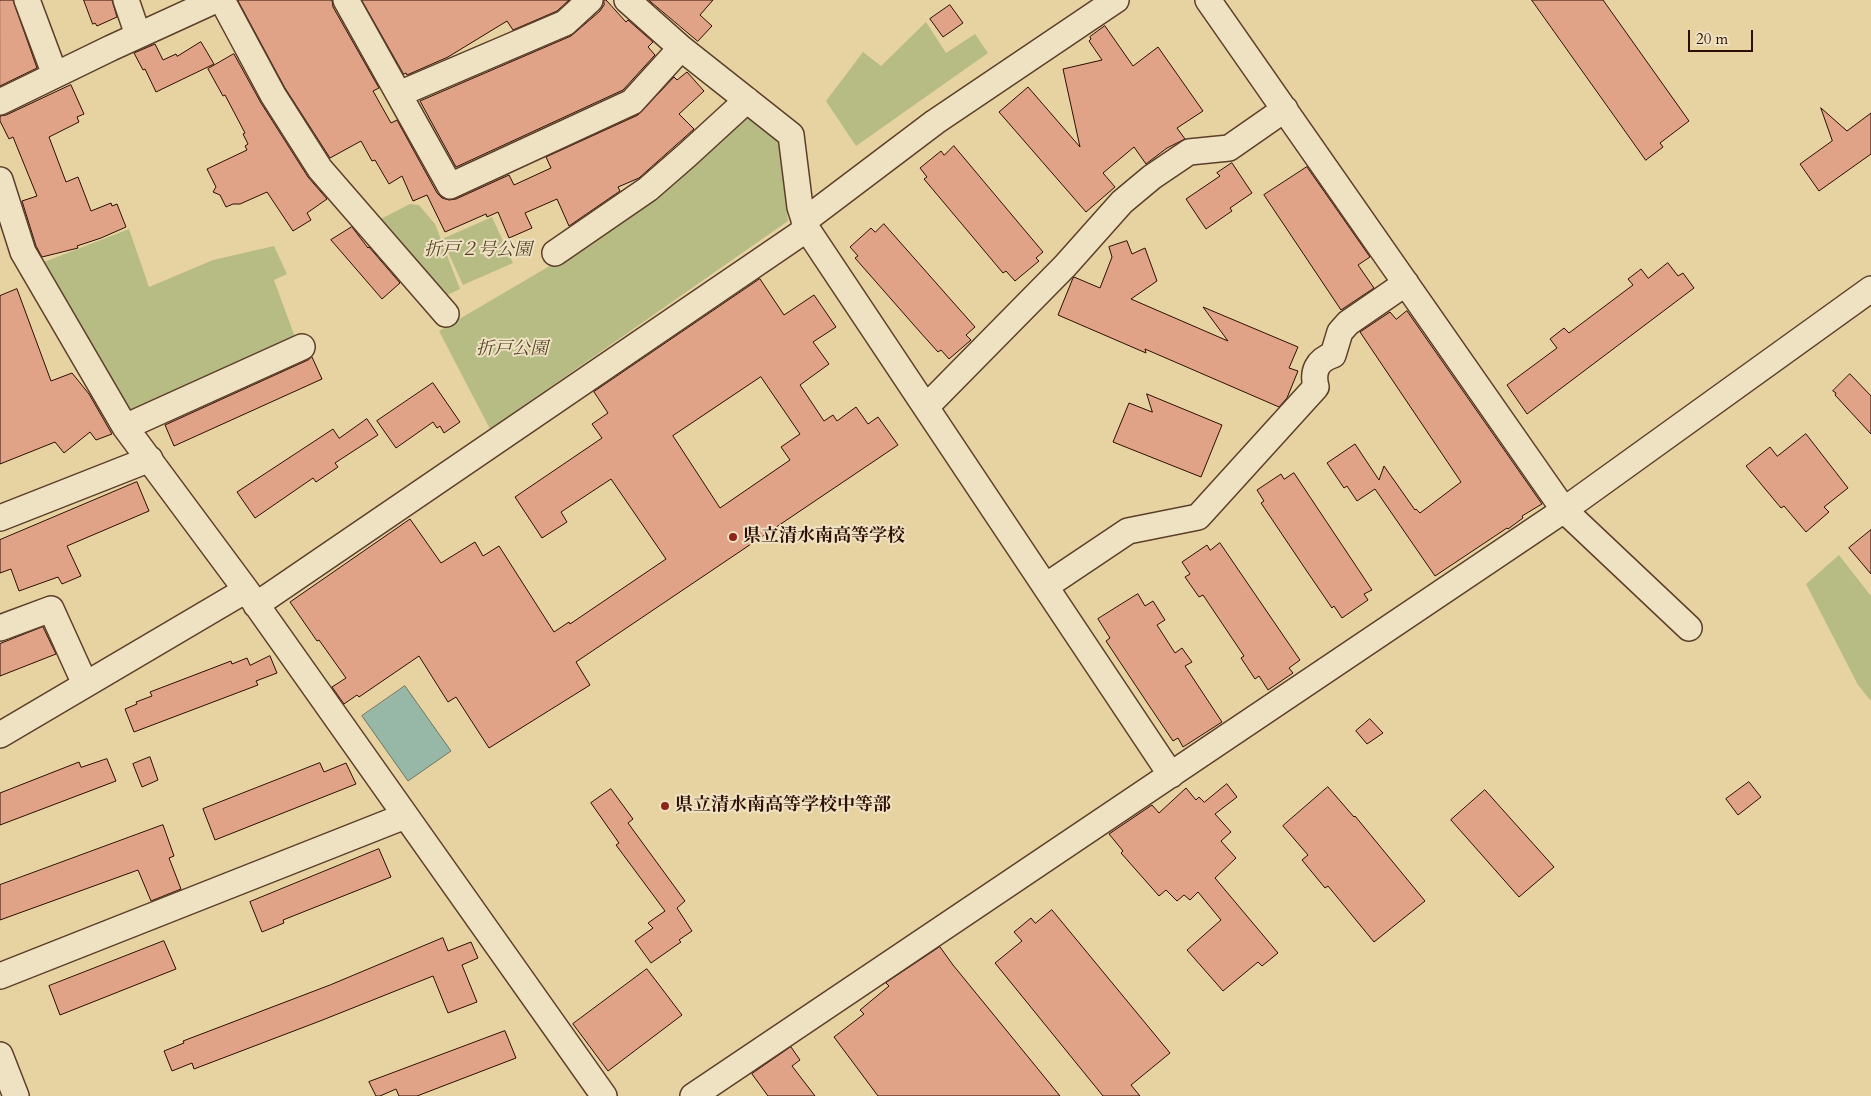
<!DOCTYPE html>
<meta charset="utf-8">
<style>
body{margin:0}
#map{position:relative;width:1871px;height:1096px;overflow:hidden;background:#e7d3a2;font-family:Cardo,serif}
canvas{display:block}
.scale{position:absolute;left:1688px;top:30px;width:65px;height:22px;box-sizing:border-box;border:2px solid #2e0e02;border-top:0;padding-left:6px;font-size:15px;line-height:18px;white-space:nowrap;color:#2e0e02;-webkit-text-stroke:4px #efe2c3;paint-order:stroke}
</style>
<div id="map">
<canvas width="1871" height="1096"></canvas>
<div class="scale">20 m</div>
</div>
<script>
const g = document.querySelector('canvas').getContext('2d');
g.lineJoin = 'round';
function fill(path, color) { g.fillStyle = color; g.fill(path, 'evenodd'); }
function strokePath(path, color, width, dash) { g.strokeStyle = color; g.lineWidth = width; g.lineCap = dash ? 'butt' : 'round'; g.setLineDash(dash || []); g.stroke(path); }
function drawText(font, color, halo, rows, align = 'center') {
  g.font = font + ' Cardo,"Noto Serif JP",serif'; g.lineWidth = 4; g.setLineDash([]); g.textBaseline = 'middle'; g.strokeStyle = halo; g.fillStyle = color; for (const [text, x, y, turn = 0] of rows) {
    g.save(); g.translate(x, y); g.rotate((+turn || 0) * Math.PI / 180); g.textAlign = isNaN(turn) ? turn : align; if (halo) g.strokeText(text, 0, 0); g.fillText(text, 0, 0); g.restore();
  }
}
fill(new Path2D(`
 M 926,22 L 946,53 L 975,34 L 988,53 L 856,146 L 826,101 L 863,52 L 881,66 Z
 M 748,113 L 780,143 L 788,221 L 490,429 L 439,331 L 604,234 Z
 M 410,204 L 419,205 L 435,224 L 460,289 L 439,299 L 375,222 Z
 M 492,217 L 513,263 L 463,285 L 442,239 Z
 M 129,229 L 149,287 L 213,260 L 274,246 L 287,274 L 274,280 L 296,340 L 130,413 L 72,318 L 44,262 Z
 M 1839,555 L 1871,596 L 1871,701 L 1858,685 L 1806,584 Z`), '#b7bc84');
const water = new Path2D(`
 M 405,686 L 451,751 L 408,781 L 362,716 Z`);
fill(water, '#97b8a6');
strokePath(water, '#6d7464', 1);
const building = new Path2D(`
 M 0,0 L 13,0 L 37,68 L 0,86 Z
 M 84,0 L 112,0 L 117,17 L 97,26 L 95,23 L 93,24 Z
 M 238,0 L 332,0 L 333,7 L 379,88 L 373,91 L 391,123 L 397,120 L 437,193 L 442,198 L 449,200 L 456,199 L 509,175 L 514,185 L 551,168 L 546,157 L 638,115 L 674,77 L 677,80 L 687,72 L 704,91 L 679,114 L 694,129 L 639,178 L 618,187 L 620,191 L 569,226 L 557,199 L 525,213 L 532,228 L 509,238 L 498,212 L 487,217 L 486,214 L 445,232 L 427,195 L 413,201 L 402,176 L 389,184 L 375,160 L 372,161 L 361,141 L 330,158 L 285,88 Z
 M 362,0 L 569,0 L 557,11 L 513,30 L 507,21 L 448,57 L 407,75 L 406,73 L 404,74 Z
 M 604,0 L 606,0 L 626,22 L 628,20 L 653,42 L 648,47 L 655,55 L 654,56 L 623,90 L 456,167 L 420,101 L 571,36 L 600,11 L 604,5 Z
 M 649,0 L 713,0 L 700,15 L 712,26 L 698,41 Z
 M 1532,0 L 1603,0 L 1689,121 L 1660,143 L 1663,147 L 1646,160 Z
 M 950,5 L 963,23 L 943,37 L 930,19 Z
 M 1105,26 L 1133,66 L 1158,47 L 1203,111 L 1177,128 L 1185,139 L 1167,148 L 1146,164 L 1134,147 L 1103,173 L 1115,187 L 1086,212 L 999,112 L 1028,87 L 1080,147 L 1063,69 L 1102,60 L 1089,41 L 1091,39 L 1090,37 Z
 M 201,42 L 214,64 L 156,92 L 145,69 L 143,70 L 134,53 L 155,44 L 163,60 L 176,54 L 177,56 Z
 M 234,54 L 261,103 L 308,177 L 327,199 L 307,213 L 311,220 L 293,231 L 267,192 L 240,204 L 233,204 L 226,207 L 220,195 L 213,192 L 216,187 L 207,169 L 247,150 L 245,146 L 248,144 L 243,134 L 245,133 L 225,95 L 223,96 L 208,69 Z
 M 71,85 L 84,114 L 77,117 L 79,122 L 49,137 L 66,182 L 78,177 L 91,211 L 111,203 L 112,206 L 117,204 L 126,227 L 101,238 L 77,246 L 78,248 L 42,257 L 36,246 L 22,201 L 37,196 L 13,137 L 9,139 L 0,121 L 0,116 L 6,115 Z
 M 1821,108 L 1847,131 L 1871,113 L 1871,154 L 1819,191 L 1800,164 L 1832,141 Z
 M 954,146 L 1043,252 L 1036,258 L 1039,261 L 1015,281 L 1006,271 L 1003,273 L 924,179 L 927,177 L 920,168 L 941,151 L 944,155 Z
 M 1232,163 L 1252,193 L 1230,208 L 1232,211 L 1206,229 L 1186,199 L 1220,176 L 1217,173 Z
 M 1307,167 L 1370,257 L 1358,265 L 1374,288 L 1341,310 L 1264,195 Z
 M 884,224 L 975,327 L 966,335 L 971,340 L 949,359 L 941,350 L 938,352 L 920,332 L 855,258 L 858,256 L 850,247 L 871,228 L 875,232 Z
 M 352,227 L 368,248 L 369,247 L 400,283 L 382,299 L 331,240 Z
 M 1127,241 L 1132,254 L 1145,248 L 1157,281 L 1131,299 L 1228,341 L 1203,307 L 1298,347 L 1289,368 L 1298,371 L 1287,398 L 1279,407 L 1145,349 L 1146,353 L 1058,315 L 1073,278 L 1074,277 L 1100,288 L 1112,257 L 1109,247 Z
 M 1668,263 L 1678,276 L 1683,273 L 1694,288 L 1527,414 L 1507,385 L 1557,348 L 1550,339 L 1564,328 L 1569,333 L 1633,285 L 1628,279 L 1641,269 L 1648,278 Z
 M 760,279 L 784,315 L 814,295 L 836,327 L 813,342 L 829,364 L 800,385 L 824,421 L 833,415 L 837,421 L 856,407 L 868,424 L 878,417 L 898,445 L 576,662 L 590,685 L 489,748 L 456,697 L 448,702 L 419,656 L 359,697 L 357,695 L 344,704 L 332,687 L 346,678 L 319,640 L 317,641 L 290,602 L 410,519 L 441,563 L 475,542 L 483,556 L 499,546 L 554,632 L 569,622 L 570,624 L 666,559 L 611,479 L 561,512 L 567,522 L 542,538 L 515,497 L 602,438 L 592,424 L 608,413 L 594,392 ZM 761,377 L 800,434 L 781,447 L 790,460 L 720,508 L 673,436 Z
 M 17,289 L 51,381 L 72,373 L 89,394 L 112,434 L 96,440 L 90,432 L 64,453 L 55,442 L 0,464 L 0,296 Z
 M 1407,311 L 1542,504 L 1522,516 L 1523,518 L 1508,529 L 1507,528 L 1435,576 L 1375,489 L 1357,501 L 1347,486 L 1344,488 L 1327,463 L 1355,444 L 1379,480 L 1384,466 L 1415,510 L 1416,509 L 1420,513 L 1461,482 L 1360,332 L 1390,312 L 1396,319 Z
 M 312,357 L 322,379 L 174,446 L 165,425 L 308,360 Z
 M 1850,374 L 1871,396 L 1871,434 L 1835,395 L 1836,393 L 1833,391 Z
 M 433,383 L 460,422 L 444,433 L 440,426 L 437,428 L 433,422 L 396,448 L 377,421 Z
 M 1147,394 L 1222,425 L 1201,477 L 1113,442 L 1129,403 L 1152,412 Z
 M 367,419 L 378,435 L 335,463 L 338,467 L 316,482 L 313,478 L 255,518 L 237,492 L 333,429 L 339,438 Z
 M 1806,434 L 1848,488 L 1824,507 L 1829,512 L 1806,532 L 1784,506 L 1781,508 L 1746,466 L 1770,447 L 1777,456 Z
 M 1294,473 L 1372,590 L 1364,594 L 1368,600 L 1342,618 L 1334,606 L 1332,608 L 1304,567 L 1261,503 L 1264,501 L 1257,490 L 1281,474 L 1284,479 Z
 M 137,482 L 149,511 L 67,546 L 81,576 L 62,584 L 58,577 L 19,591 L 11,569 L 0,573 L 0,540 Z
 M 1871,530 L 1871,574 L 1849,548 Z
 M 1220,543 L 1300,660 L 1289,668 L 1293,673 L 1268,690 L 1259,676 L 1255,679 L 1241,658 L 1244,656 L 1203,595 L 1199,597 L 1185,577 L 1190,574 L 1182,562 L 1207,545 L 1210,550 Z
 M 1138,594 L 1145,606 L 1153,601 L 1165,620 L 1157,625 L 1175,653 L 1182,648 L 1192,662 L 1185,666 L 1222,722 L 1183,747 L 1178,738 L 1173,741 L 1146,701 L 1106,641 L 1110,638 L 1098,619 Z
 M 43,627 L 56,654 L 0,676 L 0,644 Z
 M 270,656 L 277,673 L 256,681 L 258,685 L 134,732 L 125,709 L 137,704 L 136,702 L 152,696 L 150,692 L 231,661 L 232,664 L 247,658 L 250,665 Z
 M 1370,719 L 1383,733 L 1367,744 L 1356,731 Z
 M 150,757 L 158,780 L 142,787 L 133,764 Z
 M 107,759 L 116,781 L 0,825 L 0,793 L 79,762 L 81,767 Z
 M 320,763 L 324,772 L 346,763 L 356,784 L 215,840 L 203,809 Z
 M 1749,782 L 1761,797 L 1738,815 L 1726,799 Z
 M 1227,784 L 1237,797 L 1215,814 L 1231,832 L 1221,841 L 1236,858 L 1215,878 L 1278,953 L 1262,966 L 1258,962 L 1223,991 L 1187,950 L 1221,920 L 1198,892 L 1190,900 L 1184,895 L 1177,901 L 1166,890 L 1159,896 L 1121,853 L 1123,851 L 1109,834 L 1152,805 L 1159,813 L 1186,788 L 1196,800 L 1199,797 L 1204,802 Z
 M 1328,787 L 1354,817 L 1355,816 L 1425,901 L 1374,942 L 1328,886 L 1325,888 L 1302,860 L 1308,855 L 1283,826 Z
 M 611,789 L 633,819 L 628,823 L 685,901 L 677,908 L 692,931 L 679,940 L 681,942 L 651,963 L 635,941 L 653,928 L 648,923 L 665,911 L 616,845 L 619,843 L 591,803 Z
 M 1485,790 L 1554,867 L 1519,897 L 1451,820 Z
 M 163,825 L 174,856 L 169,858 L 181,889 L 151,901 L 138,870 L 0,920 L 0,885 Z
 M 379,849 L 391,877 L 283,920 L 284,923 L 262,932 L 250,902 Z
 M 1052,910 L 1170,1053 L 1131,1085 L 1140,1096 L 1103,1096 L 995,963 L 1022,941 L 1014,932 L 1031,918 L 1035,923 Z
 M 443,938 L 448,951 L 471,942 L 478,958 L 462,965 L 477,1002 L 448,1013 L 433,976 L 320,1021 L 194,1069 L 192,1063 L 172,1071 L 164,1051 L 184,1043 L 183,1041 L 330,985 Z
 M 164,941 L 176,969 L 60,1015 L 49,986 Z
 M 940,947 L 953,965 L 1060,1096 L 878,1096 L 834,1037 L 864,1014 L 860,1010 L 889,986 L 886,983 Z
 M 647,969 L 682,1015 L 608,1071 L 573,1024 Z
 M 505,1031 L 516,1058 L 417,1096 L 399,1096 L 396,1089 L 380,1096 L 376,1096 L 369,1082 Z
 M 791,1047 L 800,1060 L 792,1066 L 815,1096 L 768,1096 L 752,1074 Z`);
fill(building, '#e0a387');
strokePath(building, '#2e0e02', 1);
const minor = new Path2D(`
 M 27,0 L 55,75
 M 126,0 L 138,35
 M 222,0 L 273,95 L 320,169 L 446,314
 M 346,0 L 450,186 L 632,102 L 681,48
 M 627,0 L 681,48 L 791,135 L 800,207 L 807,229 L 1171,775
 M 1208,0 L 1564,510 L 1689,628
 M 399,94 L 565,23 L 590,0
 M 0,102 L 111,48 L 216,0
 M 0,180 L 23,252 L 125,427 L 246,590 L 604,1096
 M 804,221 L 935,122 L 1116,0
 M 555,253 L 648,189 L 687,155 L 747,100
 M 926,407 L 1065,266 L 1122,202 L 1152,177 L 1189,152 L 1229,148 L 1285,109
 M 125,427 L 302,347
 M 0,518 L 150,459
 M 1046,586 L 1128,531 L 1198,517 L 1316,387 C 1312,372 1317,360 1333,355 L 1340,332 L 1348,323 L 1406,283
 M 256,605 L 807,229
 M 0,628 L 51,609 L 85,684
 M 0,735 L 246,590
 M 0,976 L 405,816
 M 0,1055 L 16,1096
 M 693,1096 L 1564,510 L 1871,289`);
strokePath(minor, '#5c3f2a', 28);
strokePath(minor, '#efe2c3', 25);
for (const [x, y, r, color] of [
 [733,537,5,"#8f2418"],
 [665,806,5,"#8f2418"]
]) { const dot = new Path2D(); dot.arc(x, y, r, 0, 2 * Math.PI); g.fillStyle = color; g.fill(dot); strokePath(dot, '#efe2c3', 2); }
drawText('italic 18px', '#574229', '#efe2c3', [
 ["折戸２号公園",478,251],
 ["折戸公園",512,350]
]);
drawText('bold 18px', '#2e0e02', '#efe2c3', [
 ["県立清水南高等学校",743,537],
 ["県立清水南高等学校中等部",675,806]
], 'left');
</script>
